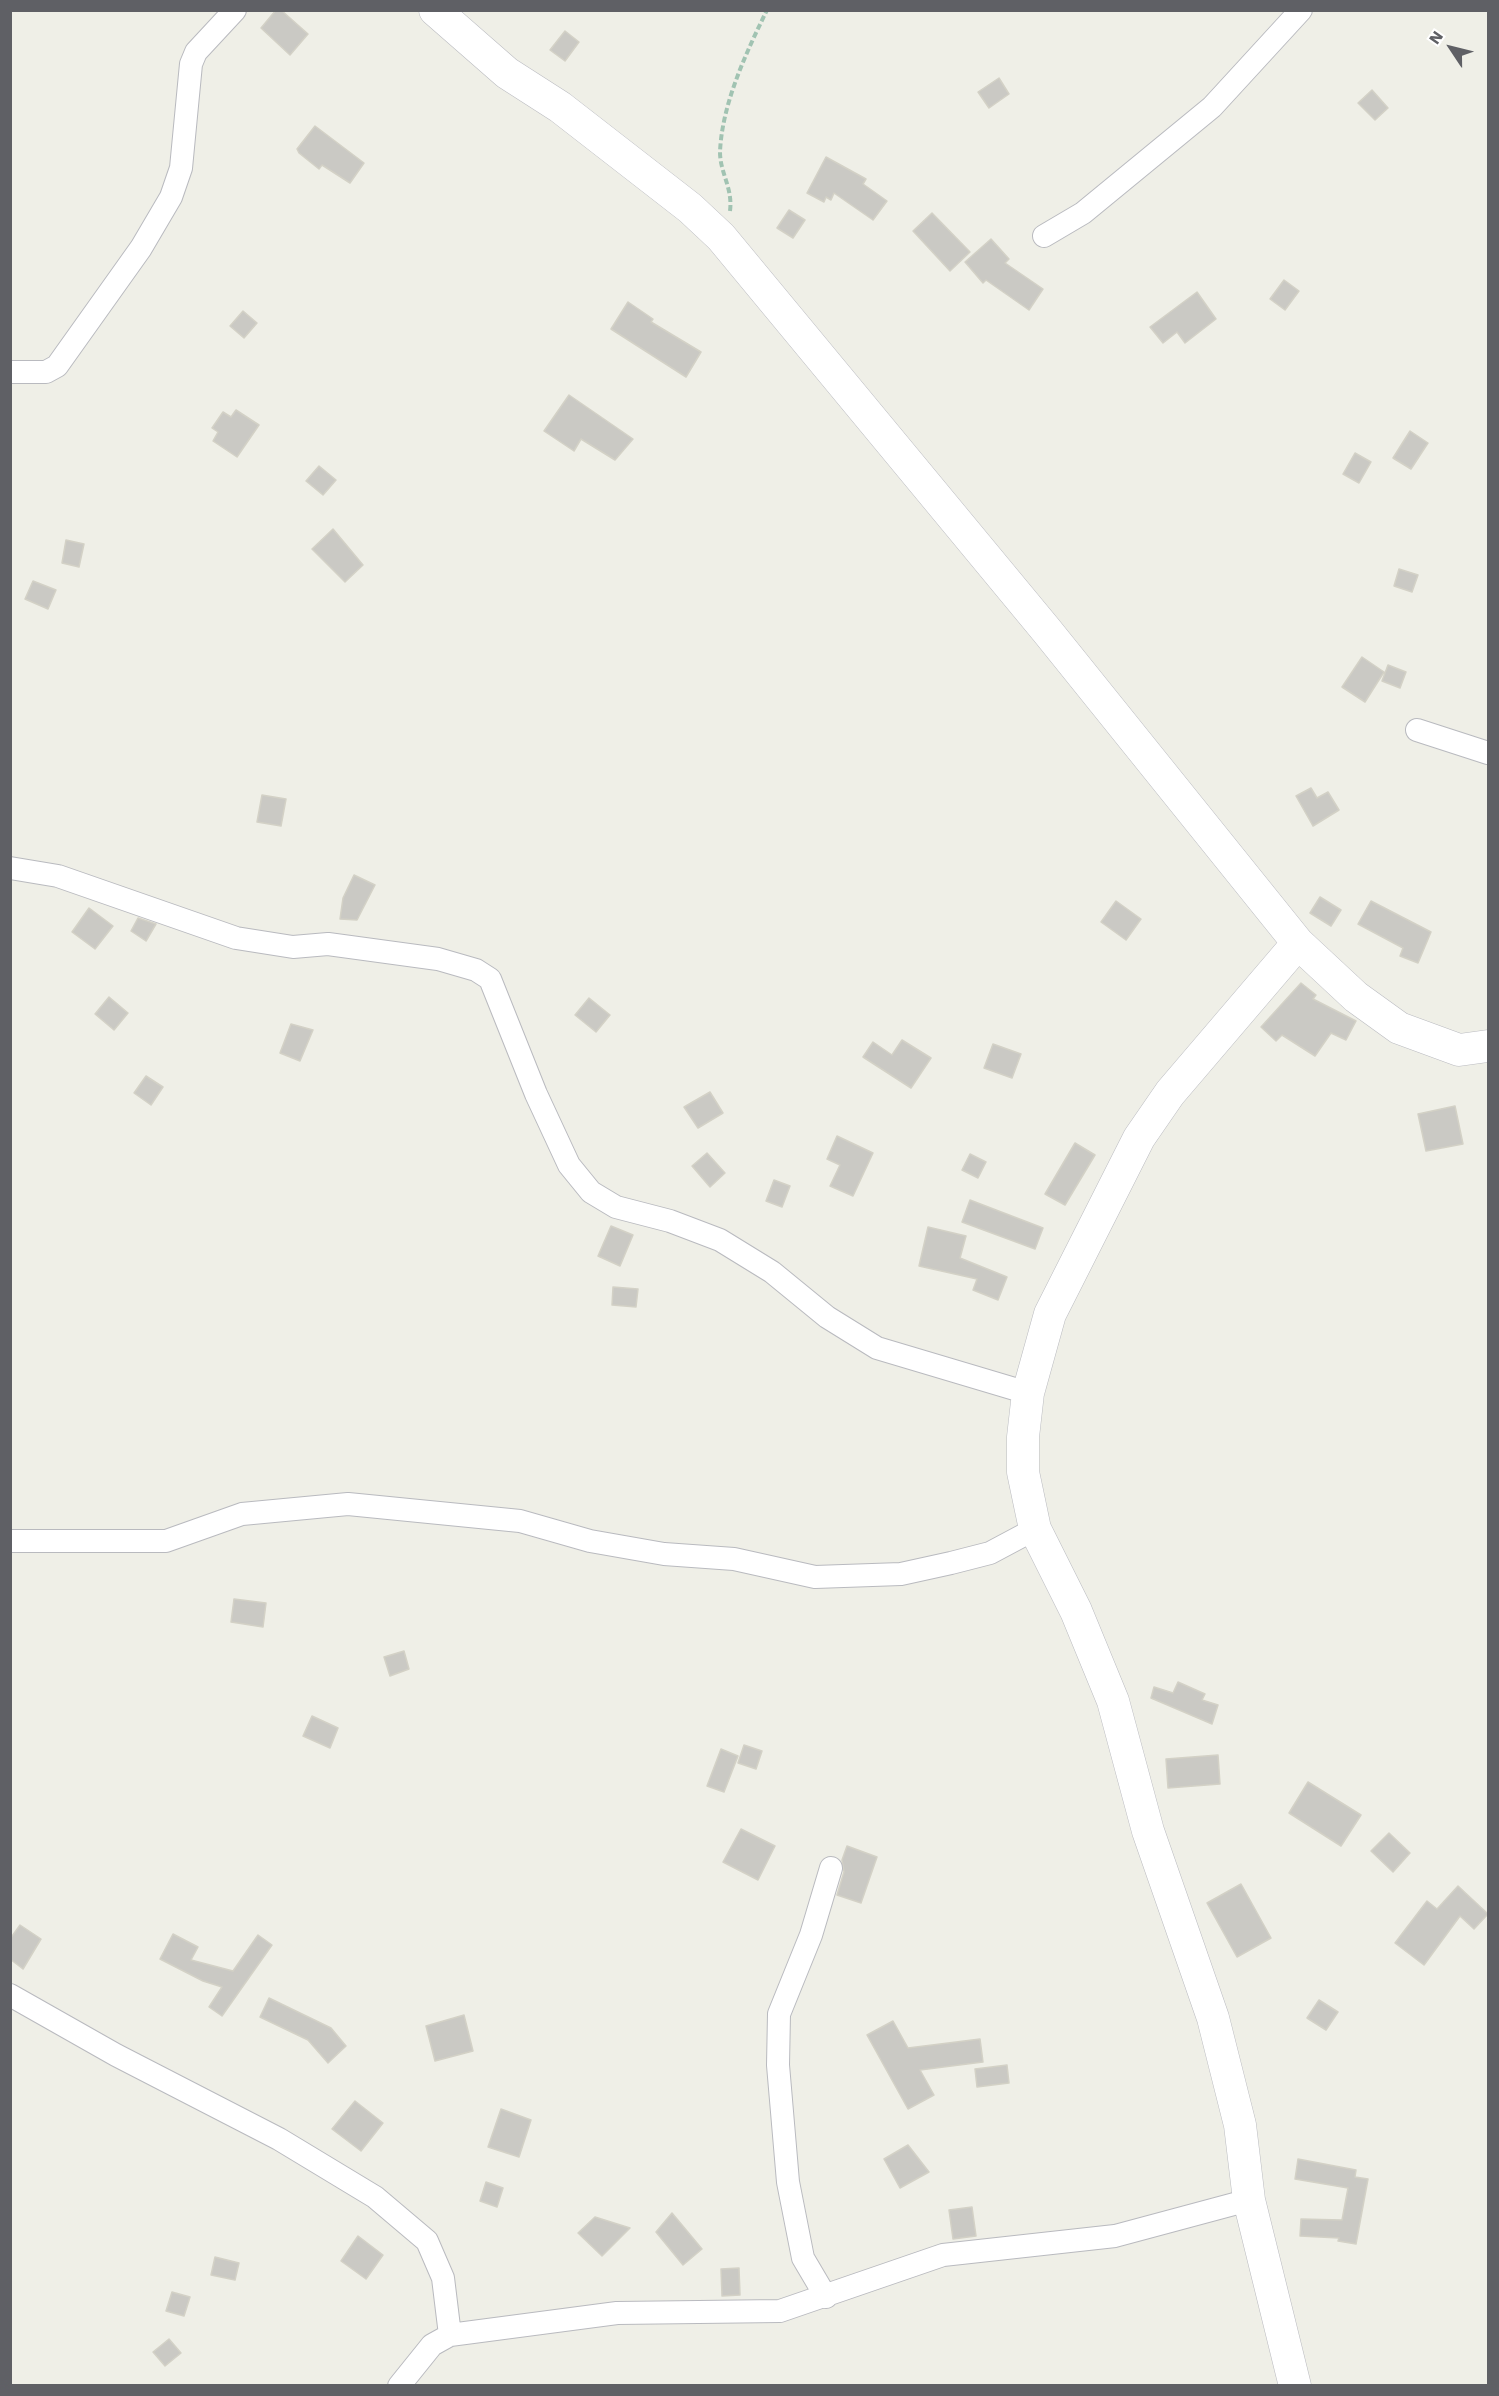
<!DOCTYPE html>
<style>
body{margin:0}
#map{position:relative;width:1499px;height:2396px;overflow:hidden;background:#efefe7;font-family:"Work Sans",sans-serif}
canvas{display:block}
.frame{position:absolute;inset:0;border:12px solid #5f6065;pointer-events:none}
.north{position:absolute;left:1421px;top:18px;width:60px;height:60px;-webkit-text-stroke:4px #fff;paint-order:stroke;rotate:305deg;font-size:16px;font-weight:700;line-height:24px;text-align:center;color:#5f6065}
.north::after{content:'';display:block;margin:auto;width:21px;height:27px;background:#5f6065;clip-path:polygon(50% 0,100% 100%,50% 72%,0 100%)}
</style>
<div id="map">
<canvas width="1499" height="2396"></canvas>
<div class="frame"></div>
<div class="north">N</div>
</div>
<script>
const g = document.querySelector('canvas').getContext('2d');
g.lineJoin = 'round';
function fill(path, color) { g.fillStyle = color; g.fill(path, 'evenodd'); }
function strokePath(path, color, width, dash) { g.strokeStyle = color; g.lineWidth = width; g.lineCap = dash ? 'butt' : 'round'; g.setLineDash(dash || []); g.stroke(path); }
const building = new Path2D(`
 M 276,10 L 281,10 L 308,34 L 290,55 L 261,28 Z
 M 565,31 L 579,42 L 565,61 L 550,50 Z
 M 999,78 L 1009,94 L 989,108 L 978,92 Z
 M 1372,90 L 1388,108 L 1375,120 L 1358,103 Z
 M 315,126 L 364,163 L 350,183 L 322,165 L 319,169 L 299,153 L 297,149 Z
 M 826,157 L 866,179 L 863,184 L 887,201 L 873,220 L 834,193 L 831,200 L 826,197 L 824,202 L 807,193 Z
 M 789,210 L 805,220 L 793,238 L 777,228 Z
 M 932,213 L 970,252 L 950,271 L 913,231 Z
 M 991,239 L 1009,259 L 1005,263 L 1043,289 L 1029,310 L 986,280 L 983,283 L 965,262 Z
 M 1284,280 L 1299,291 L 1285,310 L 1270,299 Z
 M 1197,292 L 1216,319 L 1185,343 L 1177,332 L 1163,343 L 1150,327 Z
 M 628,302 L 653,319 L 651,322 L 701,352 L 686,377 L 611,329 Z
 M 243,311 L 257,323 L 244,338 L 230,326 Z
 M 569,395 L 633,439 L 615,460 L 581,439 L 574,451 L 544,431 Z
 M 236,410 L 259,425 L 237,457 L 213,441 L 218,432 L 212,428 L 223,412 L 231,417 Z
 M 1410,431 L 1428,443 L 1411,469 L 1393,458 Z
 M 1355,453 L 1371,462 L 1359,483 L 1343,474 Z
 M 319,466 L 336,480 L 323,495 L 306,481 Z
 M 333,529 L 363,565 L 345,582 L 312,549 Z
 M 66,540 L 84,544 L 79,567 L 62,563 Z
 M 1399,569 L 1418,575 L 1412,592 L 1394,586 Z
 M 33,581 L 56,590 L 48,609 L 25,599 Z
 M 1362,657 L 1384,672 L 1365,702 L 1342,687 Z
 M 1388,665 L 1406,672 L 1400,688 L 1382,681 Z
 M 1311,788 L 1317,798 L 1328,792 L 1339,810 L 1313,826 L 1296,796 Z
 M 262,795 L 286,799 L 281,826 L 257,822 Z
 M 354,875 L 375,885 L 357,920 L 340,919 L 343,898 Z
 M 1320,897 L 1341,910 L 1331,926 L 1310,913 Z
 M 1116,901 L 1141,919 L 1126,940 L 1101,922 Z
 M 1371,901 L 1431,932 L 1418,963 L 1400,956 L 1403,948 L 1358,924 Z
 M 89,908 L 113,926 L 95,949 L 72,932 Z
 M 138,918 L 156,924 L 146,941 L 131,931 Z
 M 1301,983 L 1316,995 L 1313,999 L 1356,1021 L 1346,1040 L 1331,1033 L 1315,1056 L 1282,1035 L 1276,1041 L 1261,1027 Z
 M 109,997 L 128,1013 L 114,1030 L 95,1014 Z
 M 589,998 L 610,1015 L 596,1032 L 575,1015 Z
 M 291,1024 L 313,1030 L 300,1061 L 280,1053 Z
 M 902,1040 L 931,1058 L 911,1088 L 863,1057 L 873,1042 L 892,1055 Z
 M 993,1044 L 1021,1054 L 1012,1078 L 984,1068 Z
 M 146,1076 L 163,1087 L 151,1105 L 134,1093 Z
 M 710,1092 L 723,1113 L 698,1128 L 684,1107 Z
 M 1455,1106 L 1463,1144 L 1426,1151 L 1418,1114 Z
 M 837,1136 L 873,1153 L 853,1196 L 830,1186 L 840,1165 L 827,1159 Z
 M 1075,1143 L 1095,1155 L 1065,1205 L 1045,1194 Z
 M 707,1153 L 725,1173 L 710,1187 L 692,1166 Z
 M 970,1154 L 986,1162 L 978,1178 L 962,1170 Z
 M 774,1180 L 790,1186 L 782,1207 L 766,1201 Z
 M 970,1200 L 1043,1228 L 1035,1249 L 962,1222 Z
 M 611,1226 L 633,1235 L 620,1266 L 598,1256 Z
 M 928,1227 L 966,1236 L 960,1258 L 1007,1277 L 998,1300 L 973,1290 L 977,1279 L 919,1266 Z
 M 613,1287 L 638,1289 L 636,1307 L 612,1305 Z
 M 234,1599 L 266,1603 L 263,1627 L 231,1622 Z
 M 404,1651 L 409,1669 L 390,1676 L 384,1657 Z
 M 1178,1682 L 1205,1694 L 1202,1700 L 1218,1705 L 1212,1724 L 1151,1698 L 1154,1687 L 1173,1693 Z
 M 312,1716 L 338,1728 L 330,1748 L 303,1736 Z
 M 744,1745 L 762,1751 L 756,1769 L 738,1763 Z
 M 721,1749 L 738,1756 L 724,1792 L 707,1786 Z
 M 1218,1755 L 1220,1784 L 1168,1788 L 1166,1759 Z
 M 1308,1782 L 1361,1815 L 1341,1846 L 1289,1813 Z
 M 741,1829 L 775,1846 L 758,1880 L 723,1862 Z
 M 1389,1833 L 1410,1853 L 1393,1872 L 1371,1851 Z
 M 847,1846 L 877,1857 L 861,1903 L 837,1895 L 844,1872 L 842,1860 Z
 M 1241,1884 L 1271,1938 L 1237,1957 L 1207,1903 Z
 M 1458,1886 L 1488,1914 L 1474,1929 L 1460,1916 L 1424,1965 L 1395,1943 L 1427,1901 L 1437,1909 Z
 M 20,1925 L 41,1939 L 23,1969 L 10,1959 L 10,1939 Z
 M 173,1934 L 198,1947 L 191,1960 L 233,1971 L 258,1935 L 272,1945 L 222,2016 L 209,2007 L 222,1987 L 203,1981 L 160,1959 Z
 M 269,1998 L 331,2028 L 346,2046 L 328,2063 L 308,2040 L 260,2017 Z
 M 1319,2000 L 1338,2012 L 1326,2030 L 1307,2018 Z
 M 464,2015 L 473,2051 L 435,2061 L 426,2026 Z
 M 893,2021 L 908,2048 L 980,2039 L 983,2062 L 920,2070 L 934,2095 L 908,2109 L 867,2035 Z
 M 1007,2065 L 1009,2083 L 977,2087 L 975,2069 Z
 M 355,2101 L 383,2123 L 361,2151 L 332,2129 Z
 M 501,2109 L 531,2120 L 519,2157 L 488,2147 Z
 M 908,2145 L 929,2172 L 900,2188 L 884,2159 Z
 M 1298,2159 L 1356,2170 L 1355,2177 L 1368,2179 L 1356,2244 L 1338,2241 L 1339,2238 L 1300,2236 L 1301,2219 L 1342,2220 L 1348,2188 L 1295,2179 Z
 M 486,2182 L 503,2188 L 497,2207 L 480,2201 Z
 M 972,2207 L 976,2236 L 953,2239 L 949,2210 Z
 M 672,2213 L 702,2249 L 683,2265 L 656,2232 Z
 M 595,2217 L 630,2228 L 602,2256 L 578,2233 Z
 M 358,2236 L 383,2255 L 366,2279 L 341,2261 Z
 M 215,2257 L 239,2263 L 235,2280 L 211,2275 Z
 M 739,2268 L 740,2295 L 722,2296 L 721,2269 Z
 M 172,2292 L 190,2297 L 184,2316 L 166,2311 Z
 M 169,2339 L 181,2353 L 165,2366 L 153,2352 Z`);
fill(building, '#cac9c4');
strokePath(building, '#d3d1c6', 1.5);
const street = new Path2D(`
 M 1044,236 L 1083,213 L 1212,107 L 1301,10
 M 10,372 L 46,372 L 57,366 L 141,248 L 171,197 L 181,168 L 191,64 L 196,52 L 235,10
 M 1417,730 L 1488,753
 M 10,868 L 58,876 L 236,938 L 293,947 L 328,944 L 438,959 L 476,970 L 490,979 L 536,1094 L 569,1165 L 591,1192 L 616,1207 L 670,1221 L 720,1240 L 772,1272 L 827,1317 L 877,1348 L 1028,1393
 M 10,1541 L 166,1541 L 242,1514 L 348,1504 L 520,1521 L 590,1541 L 664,1554 L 734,1559 L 815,1577 L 901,1574 L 951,1563 L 990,1553 L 1035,1529
 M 10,1995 L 116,2055 L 279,2139 L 375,2197 L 427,2241 L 443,2278 L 450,2335
 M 826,2297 L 803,2258 L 788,2182 L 778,2065 L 779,2014 L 811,1935 L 831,1868
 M 399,2386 L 432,2345 L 450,2335 L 617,2313 L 780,2311 L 943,2255 L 1115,2236 L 1249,2200`);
const secondary = new Path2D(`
 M 435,10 L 507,73 L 560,107 L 690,208 L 721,237 L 1047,631 L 1298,943 L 1356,997 L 1399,1028 L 1459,1050 L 1488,1046
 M 1295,2386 L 1249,2200 L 1240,2125 L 1213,2018 L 1148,1831 L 1113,1701 L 1076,1611 L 1035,1529 L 1023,1472 L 1023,1437 L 1028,1393 L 1050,1314 L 1139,1138 L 1170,1093 L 1298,943`);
strokePath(street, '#b9babf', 24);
strokePath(secondary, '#babbc0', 33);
strokePath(new Path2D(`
 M 730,211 C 733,188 720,173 720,152 C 722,104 746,53 767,10`), '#a1c3b2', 4, [6, 3]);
strokePath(street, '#fff', 22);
strokePath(secondary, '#fff', 32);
</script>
